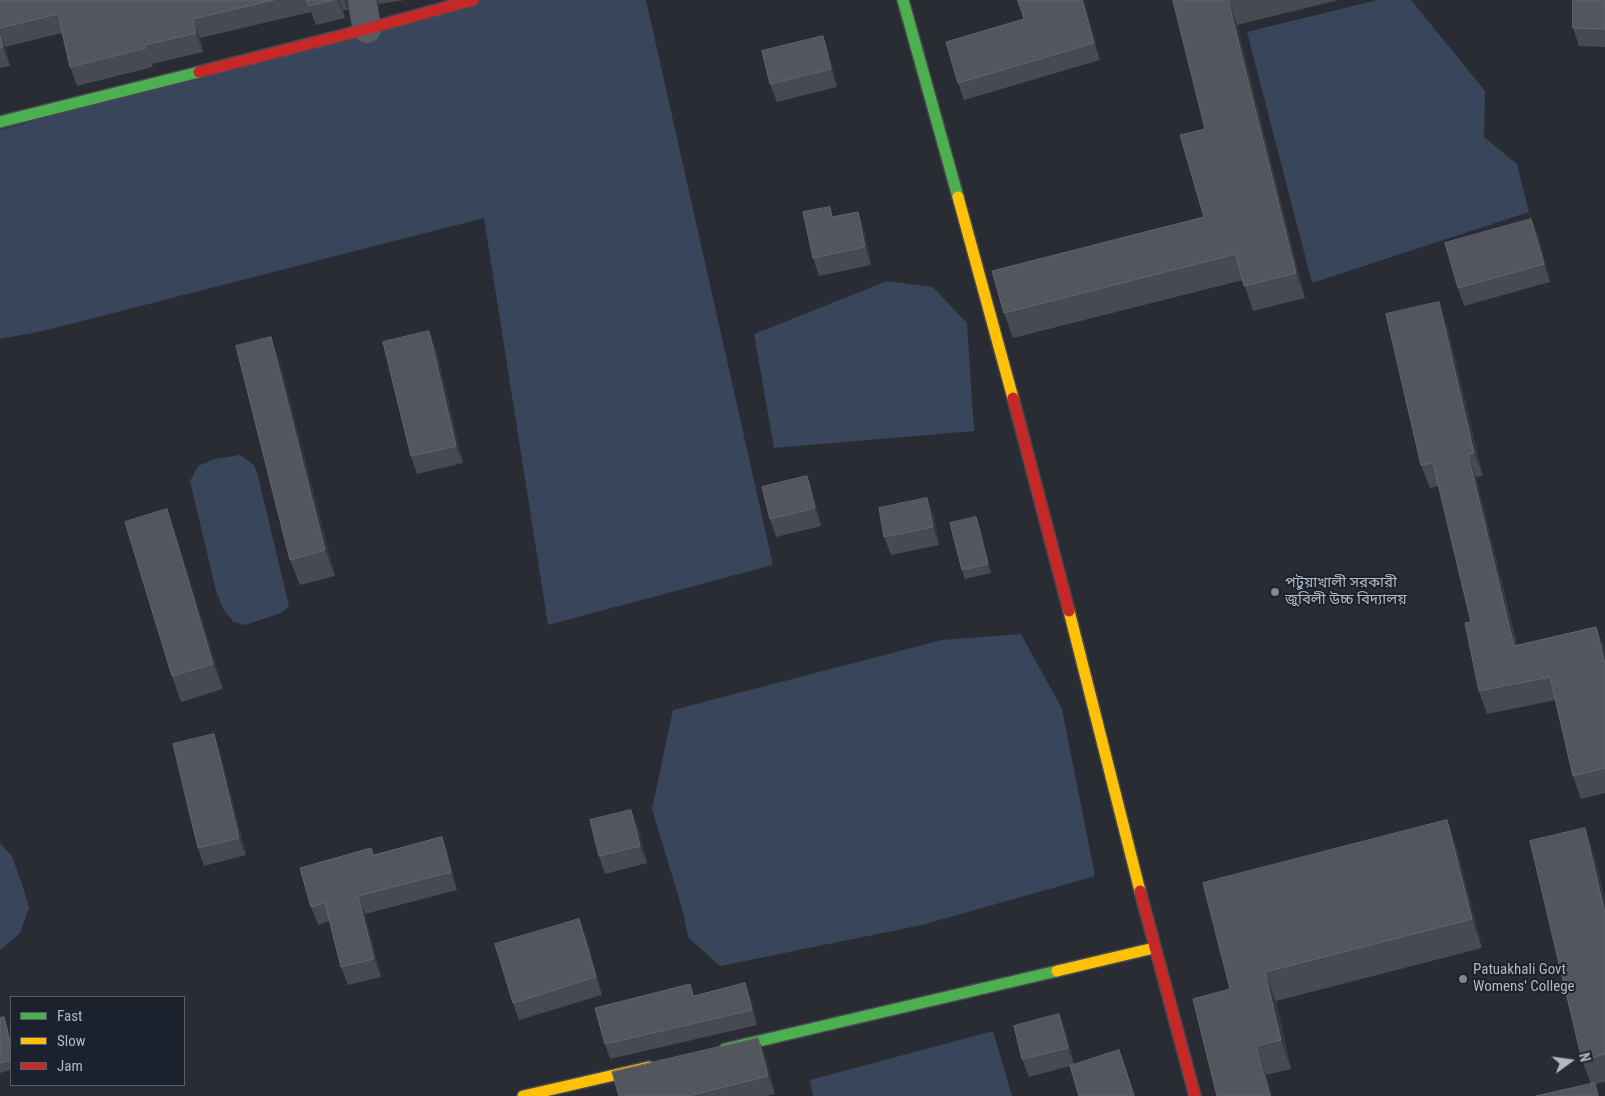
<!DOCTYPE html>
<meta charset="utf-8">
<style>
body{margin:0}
#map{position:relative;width:1605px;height:1096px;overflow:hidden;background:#292c33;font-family:"Roboto Condensed",sans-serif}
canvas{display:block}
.legend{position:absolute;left:10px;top:996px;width:175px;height:90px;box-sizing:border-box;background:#1c222d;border:1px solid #585e69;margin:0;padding:6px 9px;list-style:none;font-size:15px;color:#b2b7c4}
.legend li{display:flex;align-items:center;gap:10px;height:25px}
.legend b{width:25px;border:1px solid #585e69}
.north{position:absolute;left:1545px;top:1036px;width:50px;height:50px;-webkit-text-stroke:4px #1c222d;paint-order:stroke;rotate:76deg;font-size:14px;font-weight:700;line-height:20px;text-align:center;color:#b2b7c4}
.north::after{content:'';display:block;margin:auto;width:18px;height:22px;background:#b2b7c4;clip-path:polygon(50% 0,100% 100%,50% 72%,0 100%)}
</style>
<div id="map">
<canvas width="1605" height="1096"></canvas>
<ul class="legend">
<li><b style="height:6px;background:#4caf50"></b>Fast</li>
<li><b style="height:6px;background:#ffc107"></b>Slow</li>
<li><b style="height:6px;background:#c62828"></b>Jam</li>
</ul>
<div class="north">N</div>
</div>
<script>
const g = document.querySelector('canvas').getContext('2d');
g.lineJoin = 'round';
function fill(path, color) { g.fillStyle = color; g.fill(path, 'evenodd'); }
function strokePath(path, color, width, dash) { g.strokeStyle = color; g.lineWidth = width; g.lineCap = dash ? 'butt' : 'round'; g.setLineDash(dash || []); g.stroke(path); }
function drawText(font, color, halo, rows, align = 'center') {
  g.font = font + ' "Roboto Condensed","Noto Sans Bengali",sans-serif'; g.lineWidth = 4; g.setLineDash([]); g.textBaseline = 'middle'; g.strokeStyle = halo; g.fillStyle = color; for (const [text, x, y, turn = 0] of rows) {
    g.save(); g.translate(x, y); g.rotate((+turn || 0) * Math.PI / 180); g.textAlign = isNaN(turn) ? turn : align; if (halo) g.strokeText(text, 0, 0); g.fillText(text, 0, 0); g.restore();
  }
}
fill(new Path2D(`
 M 480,0 L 646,0 L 773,565 L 548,625 L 484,218 L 43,331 L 0,339 L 0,130 Z
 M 1377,0 L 1411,0 L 1485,91 L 1484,137 L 1517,164 L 1529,212 L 1312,283 L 1247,32 Z
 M 887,281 L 933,287 L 967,323 L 974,431 L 774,448 L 754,334 Z
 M 240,455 L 254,465 L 257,472 L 289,606 L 281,613 L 245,625 L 234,622 L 223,609 L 216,591 L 190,481 L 198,466 L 215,459 Z
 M 1021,634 L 1062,709 L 1095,876 L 922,925 L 720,966 L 688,937 L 683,912 L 652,809 L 673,710 L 942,640 Z
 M 0,843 L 12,856 L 22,884 L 29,908 L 20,933 L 0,950 Z
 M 993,1031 L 1012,1096 L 813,1096 L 810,1080 Z`), '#38455b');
const street = new Path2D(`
 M 362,0 L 367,29`);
const fast = new Path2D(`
 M 903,0 L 958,197
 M 0,122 L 199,72
 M 725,1049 L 1057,971`);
const slow = new Path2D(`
 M 958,197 L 1013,398
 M 1069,611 L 1140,891
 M 1057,971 L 1154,948
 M 523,1096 L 649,1067`);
const jam = new Path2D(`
 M 199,72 L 367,29 L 473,0
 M 1013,398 L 1069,611
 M 1140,891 L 1195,1096`);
strokePath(street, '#45474c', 30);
strokePath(fast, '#464950', 14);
strokePath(slow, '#464950', 14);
strokePath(jam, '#464950', 14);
strokePath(street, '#585b61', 28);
strokePath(fast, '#4caf50', 11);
strokePath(slow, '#ffc107', 11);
strokePath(jam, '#c62828', 11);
fill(new Path2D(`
 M 0,0 L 348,0 L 348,10 L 343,10 L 345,18 L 316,25 L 311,12 L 200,38 L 203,52 L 152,64 L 153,67 L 77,86 L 70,67 L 62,33 L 5,47 L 10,66 L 0,68 Z
 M 377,0 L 405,0 L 379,4 Z
 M 1018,0 L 1084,0 L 1100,60 L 964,100 L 958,83 L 1024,19 Z
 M 1178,0 L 1339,0 L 1237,25 L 1305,298 L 1253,311 L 1243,280 L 1013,338 L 1004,313 L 1204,217 L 1205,129 Z
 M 1605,0 L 1605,47 L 1579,46 L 1573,28 Z
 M 823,36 L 829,54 L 837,87 L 777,102 L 770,84 Z
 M 858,212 L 864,229 L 871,265 L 819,276 L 813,258 Z
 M 1531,219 L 1538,236 L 1550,282 L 1464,306 L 1458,288 Z
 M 1447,325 L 1483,476 L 1476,477 L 1517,645 L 1596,627 L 1605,650 L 1605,793 L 1581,799 L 1573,776 L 1556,700 L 1487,714 L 1479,691 L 1471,622 L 1439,486 L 1430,488 L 1421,465 Z
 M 436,349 L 463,463 L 417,474 L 411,456 Z
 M 280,363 L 335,576 L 300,585 L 290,560 Z
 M 807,476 L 813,494 L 821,526 L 776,537 L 770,519 Z
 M 934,515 L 939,545 L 891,555 L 884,537 Z
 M 980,526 L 991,573 L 965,579 L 962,570 Z
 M 176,535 L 223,689 L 181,702 L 172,676 Z
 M 220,752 L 246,855 L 204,866 L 198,848 Z
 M 1447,820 L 1457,849 L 1482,948 L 1276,1001 L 1291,1069 L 1266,1075 L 1272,1096 L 1217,1096 L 1230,989 Z
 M 638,827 L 647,863 L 605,874 L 599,856 Z
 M 442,837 L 448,855 L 457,890 L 365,914 L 381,977 L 348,985 L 341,967 L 330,921 L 318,925 L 311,907 L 371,848 L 374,855 Z
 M 1594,854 L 1605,899 L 1605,1082 L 1595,1084 L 1591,1084 L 1582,1060 Z
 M 586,936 L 602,995 L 519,1020 L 513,1003 Z
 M 690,984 L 694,996 L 751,998 L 757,1025 L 610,1059 L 605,1044 Z
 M 0,1018 L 7,1026 L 11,1042 L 11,1070 L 0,1073 Z
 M 1066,1032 L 1074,1064 L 1126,1068 L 1070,1066 L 1029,1077 L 1022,1059 Z
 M 765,1055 L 775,1094 L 767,1096 L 619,1096 Z`), '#474a51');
fill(new Path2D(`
 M 338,0 L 339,0 L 343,10 L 345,18 Z
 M 344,0 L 348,0 L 348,10 Z
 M 1082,0 L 1084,0 L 1100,60 L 1094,43 Z
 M 1228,0 L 1237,25 L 1305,298 L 1296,273 Z
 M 193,19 L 200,38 L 203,52 L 196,33 Z
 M 0,32 L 5,47 L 10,66 L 3,47 Z
 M 823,36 L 829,54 L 837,87 L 831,69 Z
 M 858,212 L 864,229 L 871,265 L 865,247 Z
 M 1531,219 L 1538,236 L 1550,282 L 1544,264 Z
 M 1439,302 L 1447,325 L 1483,476 L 1474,453 Z
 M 429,331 L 436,349 L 463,463 L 456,446 Z
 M 271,337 L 280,363 L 335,576 L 325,550 Z
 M 1468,454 L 1476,477 L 1522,669 L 1514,646 Z
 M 807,476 L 813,494 L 821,526 L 815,508 Z
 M 927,498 L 934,515 L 939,545 L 933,527 Z
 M 167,509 L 176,535 L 223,689 L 213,664 Z
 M 976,517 L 980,526 L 991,573 L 988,564 Z
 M 1596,627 L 1605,651 L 1605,664 Z
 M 214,734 L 220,752 L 246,855 L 239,838 Z
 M 631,810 L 638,827 L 647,863 L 640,846 Z
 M 1447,820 L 1457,849 L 1482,948 L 1472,919 Z
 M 1585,828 L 1594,854 L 1605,899 L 1605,913 Z
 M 442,837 L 448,855 L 457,890 L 451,872 Z
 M 358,896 L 365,914 L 381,977 L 374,959 Z
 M 579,919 L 586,936 L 602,995 L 596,977 Z
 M 1265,972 L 1276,1001 L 1291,1069 L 1281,1040 Z
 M 745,983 L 751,998 L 757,1025 L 752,1010 Z
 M 1059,1014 L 1066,1032 L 1074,1065 L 1068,1048 Z
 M 4,1017 L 7,1026 L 11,1042 L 11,1046 Z
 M 758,1038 L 765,1055 L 775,1094 L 768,1076 Z
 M 1256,1046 L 1266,1075 L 1272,1096 L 1270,1096 Z
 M 1119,1050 L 1126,1068 L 1135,1096 L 1134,1096 Z`), '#363940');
const building = new Path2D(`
 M 0,0 L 274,0 L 193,19 L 196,33 L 145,45 L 146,48 L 70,67 L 58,14 L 0,28 Z
 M 307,0 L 334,0 L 309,6 Z
 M 1018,0 L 1082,0 L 1094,43 L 958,83 L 946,42 L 1024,19 Z
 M 1178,0 L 1230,0 L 1228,0 L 1296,273 L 1244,286 L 1236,254 L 1004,313 L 992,271 L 1204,217 L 1180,135 L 1205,129 L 1173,1 Z
 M 1573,0 L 1605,0 L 1605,29 L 1573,28 Z
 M 0,35 L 3,47 L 0,48 Z
 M 823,36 L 831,69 L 770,84 L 762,51 Z
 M 830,207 L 832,217 L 858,212 L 865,247 L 813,258 L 803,212 Z
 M 1531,219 L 1544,264 L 1458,288 L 1445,243 Z
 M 1439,302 L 1474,453 L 1468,454 L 1514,646 L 1596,627 L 1605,664 L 1605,768 L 1573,776 L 1550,677 L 1479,691 L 1465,623 L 1471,622 L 1433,463 L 1421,465 L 1386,314 Z
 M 429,331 L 456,446 L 411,456 L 383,342 Z
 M 271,337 L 325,550 L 290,560 L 236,346 Z
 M 807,476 L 815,508 L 770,519 L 762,487 Z
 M 927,498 L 933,527 L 884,537 L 879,508 Z
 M 167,509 L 213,664 L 172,676 L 125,522 Z
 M 976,517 L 988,564 L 962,570 L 950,523 Z
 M 214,734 L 239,838 L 198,848 L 173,744 Z
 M 631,810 L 640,846 L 599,856 L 590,820 Z
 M 1447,820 L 1472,919 L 1265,972 L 1281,1040 L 1256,1046 L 1270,1096 L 1217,1096 L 1193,999 L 1230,989 L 1203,883 Z
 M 1585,828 L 1605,913 L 1605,1054 L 1582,1060 L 1530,841 Z
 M 442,837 L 451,872 L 358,896 L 374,959 L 341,967 L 325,903 L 311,907 L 300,868 L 371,848 L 373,855 Z
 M 579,919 L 596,977 L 513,1003 L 495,944 Z
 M 745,983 L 752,1010 L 605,1044 L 595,1008 L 690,984 L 693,996 Z
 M 1059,1014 L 1068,1048 L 1022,1059 L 1014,1026 Z
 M 4,1017 L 11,1046 L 11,1060 L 0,1063 L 0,1018 Z
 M 758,1038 L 768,1076 L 688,1096 L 619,1096 L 612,1072 Z
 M 1119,1050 L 1134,1096 L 1079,1096 L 1070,1066 Z
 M 1595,1083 L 1598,1096 L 1536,1096 Z`);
fill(building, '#53565d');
strokePath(building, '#62656d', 1);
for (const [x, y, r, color] of [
 [1275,592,5,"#828691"],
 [1463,979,5,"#828691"]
]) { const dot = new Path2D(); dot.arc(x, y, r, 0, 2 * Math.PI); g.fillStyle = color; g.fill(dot); strokePath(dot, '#1c222d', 2); }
drawText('15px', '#b2b7c4', '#1c222d', [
 ["পটুয়াখালী সরকারী",1285,583],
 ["জুবিলী উচ্চ বিদ্যালয়",1285,600],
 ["Patuakhali Govt",1473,970],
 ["Womens' College",1473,987]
], 'left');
</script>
